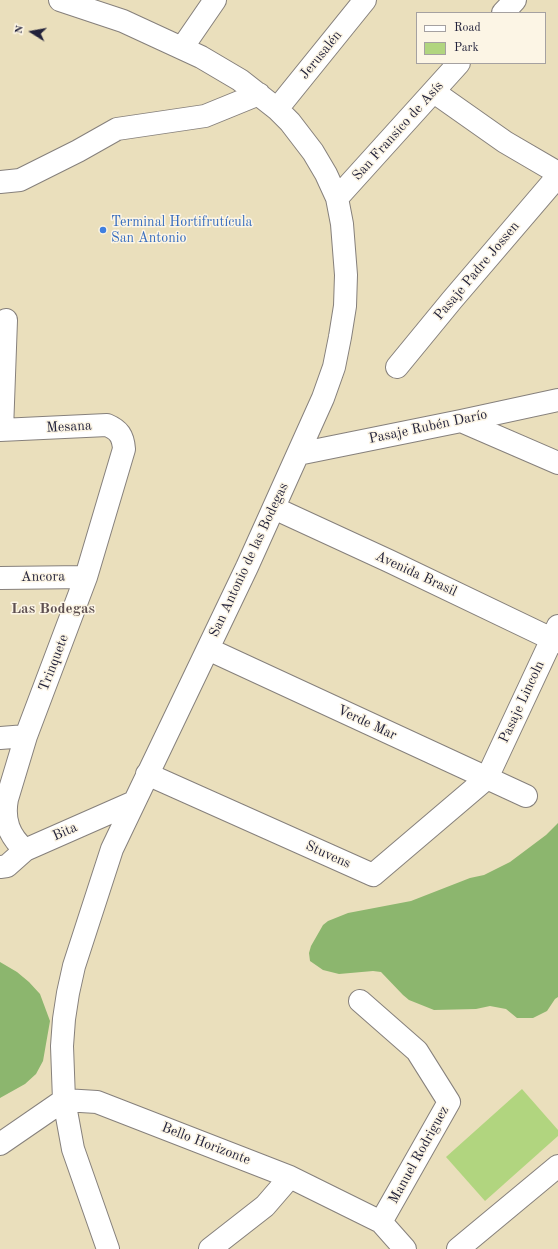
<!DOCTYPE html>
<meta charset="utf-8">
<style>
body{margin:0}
#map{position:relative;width:558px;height:1249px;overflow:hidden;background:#eadfbc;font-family:"Old Standard TT",serif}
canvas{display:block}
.legend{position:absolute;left:416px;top:12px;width:130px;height:52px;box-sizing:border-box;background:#fcf5e5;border:1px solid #a5a1a1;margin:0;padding:5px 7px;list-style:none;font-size:12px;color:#22223b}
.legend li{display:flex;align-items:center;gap:8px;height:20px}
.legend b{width:20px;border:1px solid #a5a1a1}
.north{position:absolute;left:12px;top:12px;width:40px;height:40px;-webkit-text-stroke:3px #fcf5e5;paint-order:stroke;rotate:281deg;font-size:11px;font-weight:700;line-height:16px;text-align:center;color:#22223b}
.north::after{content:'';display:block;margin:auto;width:14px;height:18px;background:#22223b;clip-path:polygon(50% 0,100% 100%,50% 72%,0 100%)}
</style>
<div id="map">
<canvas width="558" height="1249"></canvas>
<ul class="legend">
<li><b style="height:5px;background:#fff"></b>Road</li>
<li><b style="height:11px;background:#b1d57f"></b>Park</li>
</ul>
<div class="north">N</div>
</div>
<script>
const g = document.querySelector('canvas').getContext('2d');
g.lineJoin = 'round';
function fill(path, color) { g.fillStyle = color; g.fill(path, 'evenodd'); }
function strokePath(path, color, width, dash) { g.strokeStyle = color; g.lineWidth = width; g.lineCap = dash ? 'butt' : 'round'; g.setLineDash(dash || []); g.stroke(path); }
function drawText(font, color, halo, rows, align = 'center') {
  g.font = font + ' "Old Standard TT",serif'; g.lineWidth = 3; g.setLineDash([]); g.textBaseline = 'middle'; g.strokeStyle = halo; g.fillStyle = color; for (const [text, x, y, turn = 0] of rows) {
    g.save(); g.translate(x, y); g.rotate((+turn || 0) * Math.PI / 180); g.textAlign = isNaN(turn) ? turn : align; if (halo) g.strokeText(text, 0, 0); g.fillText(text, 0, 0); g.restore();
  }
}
fill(new Path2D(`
 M 522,1089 L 558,1130 L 558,1136 L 485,1201 L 446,1157 Z`), '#b1d57f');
fill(new Path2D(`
 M 558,823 L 558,997 L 555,999 L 547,1011 L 533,1018 L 517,1018 L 506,1009 L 490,1006 L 476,1009 L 434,1010 L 409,1000 L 403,995 L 381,972 L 373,971 L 339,974 L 323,970 L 310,961 L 309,953 L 311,946 L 323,925 L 328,921 L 348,913 L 411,901 L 470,878 L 484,875 L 510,862 L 546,835 Z
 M 0,962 L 17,972 L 29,982 L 40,994 L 50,1021 L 43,1061 L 36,1074 L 25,1084 L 0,1098 Z`), '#8cb66e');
const minor = new Path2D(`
 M 60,0 L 123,21 L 201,57 L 240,80 L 277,109 L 290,122 L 313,152 L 326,174 L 337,198 L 342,224 L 346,275 L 345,306 L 340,337 L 334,367 L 323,398 L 247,567 L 112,849 L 74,966 L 68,993 L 64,1019 L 62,1046 L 64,1100 L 73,1149 L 108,1249
 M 503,13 L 515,0
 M 182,48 L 215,0
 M 434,92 L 505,142 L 558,173
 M 277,109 L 365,0
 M 0,182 L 20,180 L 78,151 L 117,129 L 205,116 L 259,94
 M 337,198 L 459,63
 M 397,367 L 452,300 L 558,176
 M 461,421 L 558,463
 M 0,430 L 107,425 C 119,430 123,436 124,449 L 86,577 L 26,736 L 7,799 C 3,820 9,836 25,850
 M 2,430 L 6,320
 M 298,454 L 461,421 L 558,400
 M 274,508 L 389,561 L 558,642
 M 0,578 L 86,577
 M 208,649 L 526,796
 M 0,738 L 26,736
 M 147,774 L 373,875 L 487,778 L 558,626
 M 0,867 L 7,866 L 25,850 L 134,802
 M 360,1001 L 417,1051 L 449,1102 L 381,1222
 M 0,1144 L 64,1100 L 97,1102 L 290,1177 L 381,1222 L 405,1249
 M 210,1249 L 265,1206 L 290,1177
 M 458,1249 L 558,1166`);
strokePath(minor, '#86807c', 24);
strokePath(minor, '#fff', 22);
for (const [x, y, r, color] of [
 [103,230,4,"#3f7fe0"]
]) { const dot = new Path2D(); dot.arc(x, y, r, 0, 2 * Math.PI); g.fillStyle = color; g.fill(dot); strokePath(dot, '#fcf5e5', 1.5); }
drawText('14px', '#22223b', '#fcf5e5', [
 ["Jerusalén",321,55,-51],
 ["San Fransico de Asís",398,131,-48],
 ["Pasaje Padre Jossen",477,271,-50],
 ["Mesana",69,427,-3],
 ["Pasaje Rubén Darío",428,427,-12],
 ["San Antonio de las Bodegas",249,560,-65],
 ["Avenida Brasil",416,574,25],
 ["Ancora",43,577,-1],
 ["Trinquete",54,663,-69],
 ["Pasaje Lincoln",522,702,-65],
 ["Verde Mar",367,723,25],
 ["Bita",65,832,-24],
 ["Stuvens",328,855,24],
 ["Bello Horizonte",206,1144,21],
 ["Manuel Rodriguez",419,1155,-61]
]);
drawText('14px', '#366cbe', '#fcf5e5', [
 ["Terminal Hortifrutícula",111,222],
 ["San Antonio",111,238]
], 'left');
drawText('bold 15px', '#5e5051', '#fcf5e5', [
 ["Las Bodegas",53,609]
]);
</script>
